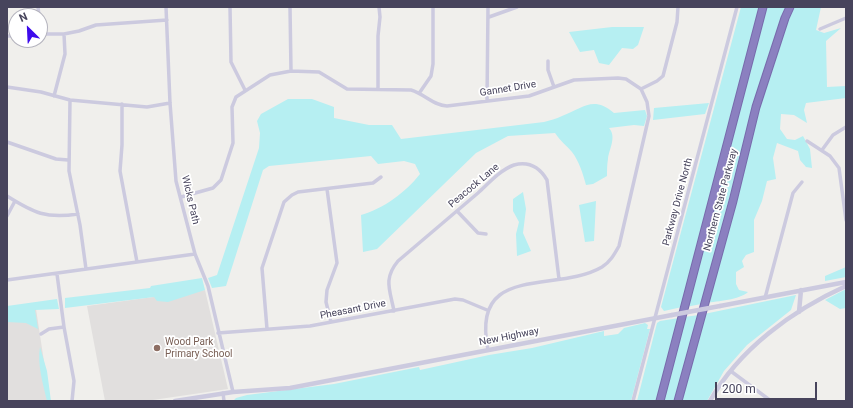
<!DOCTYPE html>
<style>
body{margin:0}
#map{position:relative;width:853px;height:408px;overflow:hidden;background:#f0efec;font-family:Roboto,sans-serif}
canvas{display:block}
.frame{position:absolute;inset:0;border:8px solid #47445c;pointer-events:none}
.north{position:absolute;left:8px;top:8px;width:40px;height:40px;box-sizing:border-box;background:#fff;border:1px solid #b5b4be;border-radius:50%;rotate:336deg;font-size:11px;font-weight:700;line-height:16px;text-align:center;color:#47445c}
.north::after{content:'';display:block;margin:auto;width:14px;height:18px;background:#3e0bec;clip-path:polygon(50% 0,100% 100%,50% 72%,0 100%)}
.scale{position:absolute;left:715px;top:382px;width:102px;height:18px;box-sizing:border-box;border:2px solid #47445c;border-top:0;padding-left:5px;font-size:12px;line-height:14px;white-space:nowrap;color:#47445c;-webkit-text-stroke:3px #fff;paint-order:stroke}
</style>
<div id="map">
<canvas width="853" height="408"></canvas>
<div class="frame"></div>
<div class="north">N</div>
<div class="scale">200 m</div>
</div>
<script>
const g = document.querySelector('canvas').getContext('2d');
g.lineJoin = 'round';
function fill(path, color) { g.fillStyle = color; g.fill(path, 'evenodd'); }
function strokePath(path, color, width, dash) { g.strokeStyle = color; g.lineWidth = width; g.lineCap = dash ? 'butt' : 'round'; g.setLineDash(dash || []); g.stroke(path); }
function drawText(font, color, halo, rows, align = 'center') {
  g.font = font + ' Roboto,sans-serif'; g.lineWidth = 3.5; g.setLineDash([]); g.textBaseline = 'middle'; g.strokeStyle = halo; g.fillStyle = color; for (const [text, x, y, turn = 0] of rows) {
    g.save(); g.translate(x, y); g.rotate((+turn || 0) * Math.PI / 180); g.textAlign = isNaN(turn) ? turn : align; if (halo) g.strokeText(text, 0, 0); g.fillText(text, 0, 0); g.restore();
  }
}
fill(new Path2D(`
 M 205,290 L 228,389 L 146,401 L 105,401 L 87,306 Z
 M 36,309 L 50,401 L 7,401 L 7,313 Z`), '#e1dfde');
fill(new Path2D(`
 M 741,7 L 759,7 L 682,307 L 664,311 L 661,307 Z
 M 767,7 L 787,7 L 774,39 L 758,92 L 701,304 L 686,307 Z
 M 793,7 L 821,7 L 816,30 L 824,33 L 841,28 L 826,41 L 827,87 L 846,86 L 846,98 L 806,103 L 804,110 L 807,123 L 794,115 L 781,114 L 780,129 L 787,139 L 795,140 L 803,136 L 810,149 L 812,168 L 806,167 L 800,160 L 798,151 L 777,143 L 773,158 L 776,179 L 767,181 L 762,201 L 754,220 L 754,252 L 746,255 L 742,261 L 744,267 L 736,272 L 736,284 L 739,290 L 748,292 C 739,300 718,301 706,303 L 772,59 Z
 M 612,27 L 644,27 L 638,45 L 633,49 L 622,48 L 609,65 L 599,63 L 594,50 L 580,52 L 569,32 Z
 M 288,99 L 312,99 L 334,107 L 334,118 L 369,125 L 392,125 L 401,139 L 544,122 C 550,120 556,119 562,116 C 583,108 593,95 614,113 L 645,110 L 647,116 L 644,126 L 634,125 L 609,128 C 617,137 609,149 608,159 C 607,165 607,170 607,176 L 593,184 L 586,185 C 583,174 579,161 572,152 C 566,145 561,142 555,133 L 508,136 L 476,153 L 377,249 L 363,252 L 361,215 C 383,209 406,192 420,174 L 415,164 L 404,161 L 378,164 L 371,156 L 269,166 L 263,170 L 226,286 L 212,288 L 208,278 L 217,275 L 259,148 L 260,133 L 257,121 L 261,114 Z
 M 709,103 L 705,114 L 653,120 L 654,108 Z
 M 523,192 L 526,209 L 523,233 L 531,251 L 517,256 L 516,234 L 519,222 L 513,211 L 513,199 Z
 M 596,201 L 594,241 L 585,242 L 579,205 Z
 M 846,267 L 846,277 L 825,281 L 825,276 Z
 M 202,278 L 205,290 L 168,302 L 157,301 L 154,297 L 65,308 L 65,298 L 150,288 L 151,286 Z
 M 846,289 L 846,308 L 840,309 L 825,300 Z
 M 796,295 L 791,310 L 747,345 L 724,371 L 707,401 L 680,401 L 704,314 Z
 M 57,299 L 59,309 L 35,310 L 38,329 L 26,323 L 7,322 L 7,306 Z
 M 699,315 L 676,401 L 662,401 L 684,317 Z
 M 679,318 L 656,401 L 637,401 L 657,323 L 660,321 Z
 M 645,323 L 648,325 L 647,329 L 650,329 L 631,401 L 233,401 L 236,398 L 247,395 L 334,384 L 419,367 L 420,370 L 489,355 L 532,348 L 604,331 L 604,336 L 618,334 L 624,328 Z
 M 40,347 L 47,371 L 51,401 L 47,401 C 43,384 37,364 40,347 Z`), '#b6eff2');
const motorway = new Path2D(`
 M 660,401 L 763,7
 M 678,401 L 733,201 L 756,107 L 785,18 L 790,7`);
strokePath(motorway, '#776bac', 9);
strokePath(new Path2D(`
 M 38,7 L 39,16
 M 166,7 L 170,103 L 176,181 L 195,254 L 208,286 L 233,392
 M 230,7 L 231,62 L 245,90
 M 290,7 L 291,71
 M 489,17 L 517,7
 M 820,29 L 846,18
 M 40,34 L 64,34 L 79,31 L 96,25 L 167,20
 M 7,36 L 16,36
 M 548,61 L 548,70 L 554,87
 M 7,87 L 41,92 L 70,100 L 147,107 L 170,103
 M 378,89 L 378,36 L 380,17 L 379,7
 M 641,89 L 657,81 L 663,76 L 677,22 L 678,7
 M 420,92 L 431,76 L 433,64 L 433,7
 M 54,96 L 65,54 L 64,34
 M 70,100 L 69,171 L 80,225 L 86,269
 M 487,101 L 488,7
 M 122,104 L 122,145 L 120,171 L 137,262
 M 807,141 L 830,156 L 839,168 L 846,220
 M 7,142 L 56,159 L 68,160
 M 822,150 L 833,135 L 846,127
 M 327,189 L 337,263 L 327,290 L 326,302 L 331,322
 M 7,196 C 34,213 46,219 78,214
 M 181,197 L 213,188 L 221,180 L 233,143 L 232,107 L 236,97 L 270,75 L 291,71 L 319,72 L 347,89 L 411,90 C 425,94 432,105 447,106 L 529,96 L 574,80 L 618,78 L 626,79 L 641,89 L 647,102 L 649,116 L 619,246 C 614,255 610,262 602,267 C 556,294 470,262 488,350
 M 457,211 L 478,233 L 486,234
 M 7,216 L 15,201
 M 57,274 L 64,327 L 74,381 L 72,401
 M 7,280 L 195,254
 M 765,298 L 793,193 L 802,182
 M 394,311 C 390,290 383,279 398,261 C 425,238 451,216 478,193 C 488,184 500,170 514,165 C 529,161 540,168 547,180 L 559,279
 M 267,329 L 262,268 L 284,202 L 292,195 L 298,192 L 373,183 L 381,177
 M 218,333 L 310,326 L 455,299 L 463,300 L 487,310
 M 41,334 L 49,329 L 64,327
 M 732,372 L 771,401
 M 223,393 L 224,401
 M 633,401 L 737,7`), '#cccadf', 3.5);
strokePath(new Path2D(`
 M 720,306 L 846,282
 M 799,312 L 801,290
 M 175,401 L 233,392 L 290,388 L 672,315
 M 710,401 C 739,349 793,310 846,286`), '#cccadf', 4.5);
strokePath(motorway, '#8b80c0', 7);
strokePath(new Path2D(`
 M 672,315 L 720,306`), '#cccadf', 4.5);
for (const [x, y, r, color] of [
 [157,348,4,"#8d6e63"]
]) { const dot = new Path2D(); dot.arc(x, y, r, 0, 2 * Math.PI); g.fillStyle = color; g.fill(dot); strokePath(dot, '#fff', 1.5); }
drawText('10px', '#47445c', '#fff', [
 ["Gannet Drive",508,89,-9],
 ["Peacock Lane",474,186,-40],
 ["Wicks Path",190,200,77],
 ["Northern State Parkway",721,200,-75],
 ["Parkway Drive North",678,202,-75],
 ["Pheasant Drive",353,310,-11],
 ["New Highway",509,337,-11]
]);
drawText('10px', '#785e54', '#fff', [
 ["Wood Park",165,342],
 ["Primary School",165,354]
], 'left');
</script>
